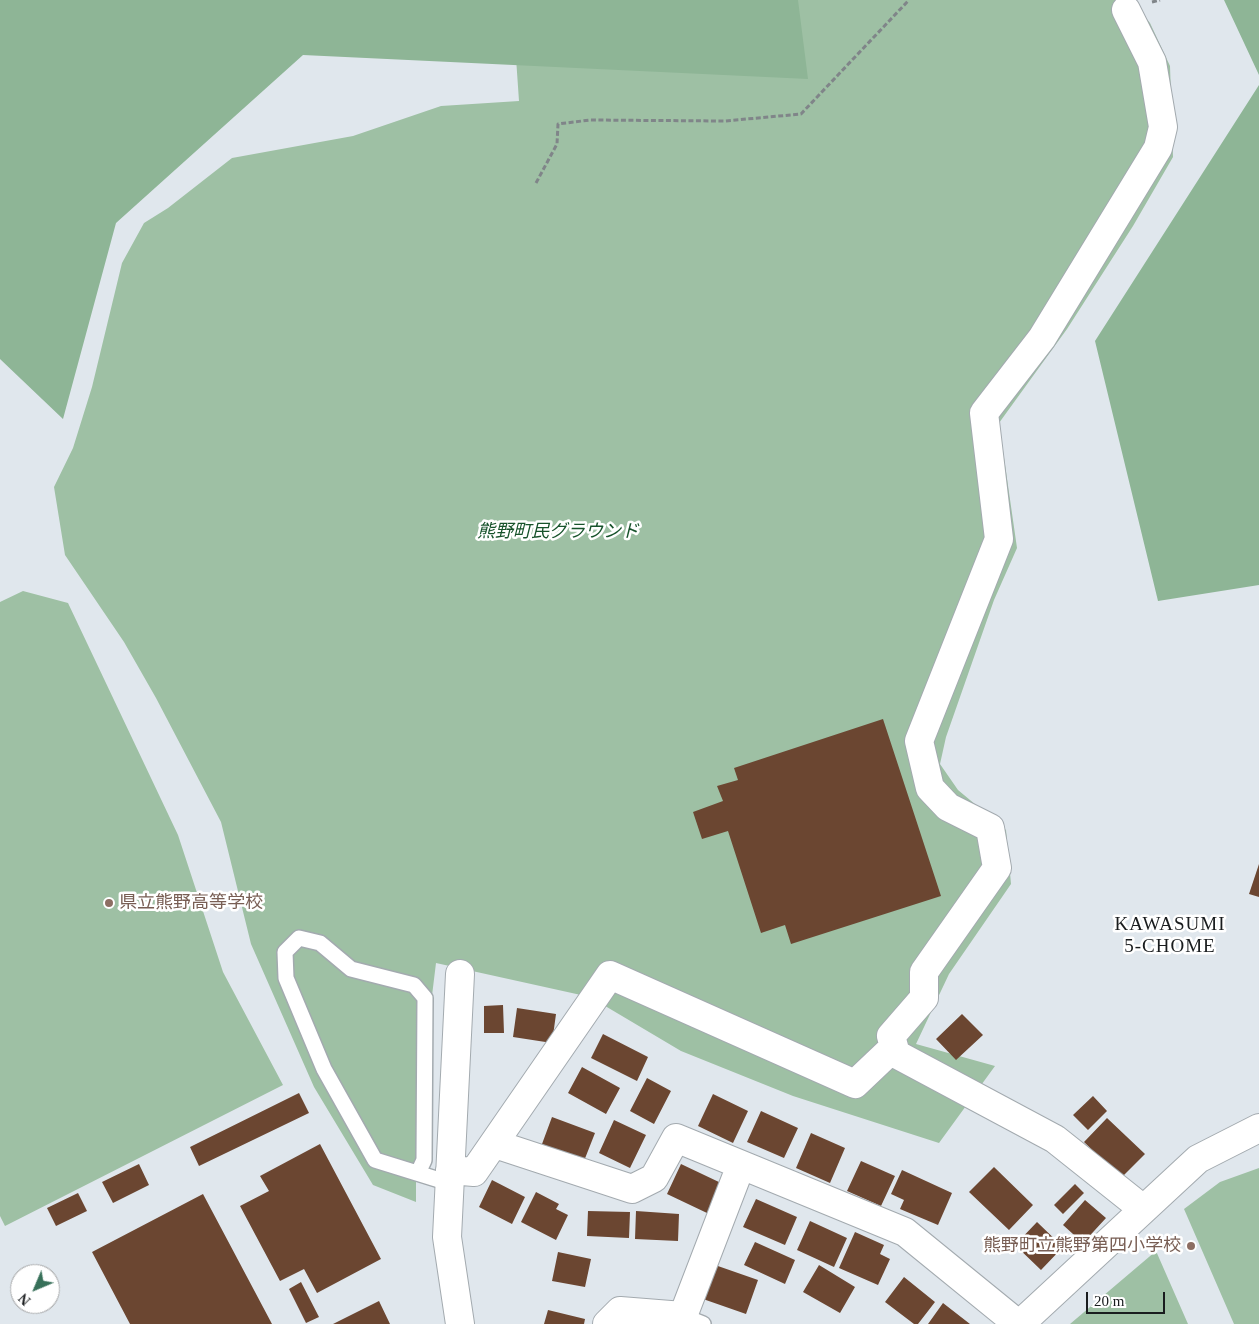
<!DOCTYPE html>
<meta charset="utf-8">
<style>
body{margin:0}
#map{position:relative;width:1259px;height:1324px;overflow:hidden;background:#e0e7ed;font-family:"Times New Roman",serif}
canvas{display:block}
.north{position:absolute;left:10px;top:1264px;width:50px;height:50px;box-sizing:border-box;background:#fff;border:1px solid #a3a4a5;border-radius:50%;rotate:225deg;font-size:14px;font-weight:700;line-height:20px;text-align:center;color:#191c1e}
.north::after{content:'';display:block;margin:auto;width:18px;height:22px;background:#377059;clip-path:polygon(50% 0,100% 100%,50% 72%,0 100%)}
.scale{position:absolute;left:1086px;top:1292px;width:79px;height:22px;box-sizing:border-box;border:2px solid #191c1e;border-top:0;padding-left:6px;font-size:15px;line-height:18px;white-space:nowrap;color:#191c1e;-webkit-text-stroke:4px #fff;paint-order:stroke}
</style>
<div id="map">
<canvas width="1259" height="1324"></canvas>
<div class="north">N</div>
<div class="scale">20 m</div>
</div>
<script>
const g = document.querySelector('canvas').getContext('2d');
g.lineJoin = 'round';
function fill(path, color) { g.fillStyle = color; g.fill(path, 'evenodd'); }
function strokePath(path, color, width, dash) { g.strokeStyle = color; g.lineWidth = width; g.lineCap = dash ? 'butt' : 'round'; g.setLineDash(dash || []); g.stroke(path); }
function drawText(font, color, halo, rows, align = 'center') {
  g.font = font + ' "Times New Roman","Noto Sans JP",serif'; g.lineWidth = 5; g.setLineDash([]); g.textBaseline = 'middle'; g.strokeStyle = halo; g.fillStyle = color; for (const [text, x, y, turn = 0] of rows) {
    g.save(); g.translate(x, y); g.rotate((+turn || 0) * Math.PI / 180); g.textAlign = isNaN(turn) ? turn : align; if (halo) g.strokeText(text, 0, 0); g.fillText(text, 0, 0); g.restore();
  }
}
fill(new Path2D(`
 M 512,0 L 1131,0 L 1150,23 L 1170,66 L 1173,157 L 1133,226 L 1067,329 L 999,423 L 1017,548 L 994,600 L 946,737 L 940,764 L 958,790 L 1006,830 L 1011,884 L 949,974 L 916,1044 L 995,1066 L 939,1143 L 793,1096 L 681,1051 L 590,997 L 436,963 L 416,1126 L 416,1202 L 373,1185 L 314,1087 L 251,944 L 221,822 L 156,698 L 124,642 L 65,555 L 54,487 L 73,448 L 92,387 L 122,263 L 144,223 L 168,208 L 232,158 L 353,136 L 441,106 L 519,101 Z
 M 23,591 L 68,603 L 178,835 L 223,972 L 283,1085 L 5,1226 L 0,1216 L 0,602 Z
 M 1259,1168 L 1259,1324 L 1234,1324 L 1184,1209 L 1220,1182 Z
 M 1156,1251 L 1188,1324 L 1070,1324 Z`), '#9ec0a4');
fill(new Path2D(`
 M 0,0 L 798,0 L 808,79 L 303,55 L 116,223 L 63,419 L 0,359 Z
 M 1224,0 L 1259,0 L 1259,75 Z
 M 1259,85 L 1259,585 L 1158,601 L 1095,341 Z`), '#8eb596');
fill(new Path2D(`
 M 883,719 L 941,896 L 791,944 L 785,925 L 761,933 L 728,831 L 702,839 L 693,812 L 723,801 L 717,786 L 738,780 L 734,768 Z
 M 1259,864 L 1259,897 L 1249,894 Z
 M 503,1005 L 504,1033 L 484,1033 L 484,1006 Z
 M 517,1008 L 556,1014 L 552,1043 L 513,1037 Z
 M 962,1014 L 983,1035 L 956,1060 L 936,1039 Z
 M 603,1034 L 648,1057 L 637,1081 L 591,1058 Z
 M 582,1067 L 620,1088 L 606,1114 L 568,1093 Z
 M 647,1078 L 671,1091 L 654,1124 L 630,1111 Z
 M 299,1093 L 309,1113 L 199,1166 L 190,1147 Z
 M 713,1094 L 748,1111 L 733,1143 L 698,1126 Z
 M 1093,1096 L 1107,1111 L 1088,1130 L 1073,1115 Z
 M 761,1111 L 798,1128 L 784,1158 L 747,1142 Z
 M 552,1117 L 595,1133 L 584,1161 L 542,1144 Z
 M 1107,1118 L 1145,1154 L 1121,1178 L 1084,1142 Z
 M 614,1120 L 646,1135 L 630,1168 L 599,1153 Z
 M 811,1133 L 845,1148 L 830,1183 L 796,1168 Z
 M 320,1144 L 381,1259 L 317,1293 L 304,1269 L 280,1281 L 240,1206 L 269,1191 L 260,1176 Z
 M 861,1161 L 895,1176 L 881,1206 L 847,1191 Z
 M 139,1164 L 149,1185 L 113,1203 L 102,1182 Z
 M 681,1164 L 721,1183 L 707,1213 L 667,1194 Z
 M 994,1167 L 1033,1205 L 1009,1230 L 969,1192 Z
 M 902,1170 L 952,1193 L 938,1225 L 900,1209 L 904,1200 L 891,1194 Z
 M 492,1180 L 525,1197 L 512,1224 L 479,1207 Z
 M 1075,1184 L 1084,1193 L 1063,1214 L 1054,1205 Z
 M 536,1192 L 559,1204 L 556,1209 L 568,1215 L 556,1240 L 521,1222 Z
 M 78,1193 L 87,1211 L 56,1226 L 47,1208 Z
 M 203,1194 L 272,1324 L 130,1324 L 92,1252 Z
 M 756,1199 L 797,1217 L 785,1245 L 743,1227 Z
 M 1085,1200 L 1106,1218 L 1083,1243 L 1063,1225 Z
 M 588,1211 L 630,1212 L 629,1238 L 587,1236 Z
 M 636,1211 L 679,1214 L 678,1241 L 635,1239 Z
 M 810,1221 L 847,1238 L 834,1267 L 797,1250 Z
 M 1037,1222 L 1063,1247 L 1041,1270 L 1015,1245 Z
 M 855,1232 L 884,1245 L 880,1254 L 890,1259 L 878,1285 L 839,1268 Z
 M 755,1242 L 795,1260 L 785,1284 L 744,1265 Z
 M 558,1252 L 591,1259 L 585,1287 L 552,1281 Z
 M 715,1265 L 758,1280 L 746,1314 L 703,1299 Z
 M 819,1265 L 855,1287 L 840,1313 L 803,1292 Z
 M 904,1277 L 935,1302 L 918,1324 L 914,1324 L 885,1302 Z
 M 301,1282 L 319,1317 L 306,1323 L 289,1289 Z
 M 379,1301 L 390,1324 L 333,1324 Z
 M 943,1303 L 970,1324 L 928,1324 Z
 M 548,1310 L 585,1319 L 584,1324 L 544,1324 Z`), '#6b4631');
const lane = new Path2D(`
 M 418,1173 L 424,1160 L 425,998 L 414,985 L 351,969 L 320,943 L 299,938 L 285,952 L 286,978 L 324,1069 L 375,1160 L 449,1183
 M 683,1316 L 703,1324`);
const street = new Path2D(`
 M 1126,10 L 1152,62 L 1163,127 L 1158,148 L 1042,338 L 984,413 L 999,539 L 919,741 L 930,788 L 948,807 L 990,828 L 997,868 L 924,972 L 924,998 L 891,1036 L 896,1054 L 1055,1139 L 1143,1209
 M 460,974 L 447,1237 L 460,1324
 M 495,1144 L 632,1189 L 654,1178 L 676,1138 L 905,1232 L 1018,1324
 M 450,1170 L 474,1172 L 610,975 L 855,1084 L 894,1047
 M 607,1324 L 620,1311 L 683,1316 L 741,1165
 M 1020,1324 L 1198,1159 L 1259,1128`);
strokePath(lane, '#a3aaaf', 18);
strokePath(street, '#a3aaaf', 30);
strokePath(new Path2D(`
 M 1152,2 L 1160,0
 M 536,183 L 557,144 L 558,124 L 590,120 L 725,121 L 801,114 L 909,0`), '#808589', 3, [5, 2.5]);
strokePath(lane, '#fff', 15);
strokePath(street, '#fff', 28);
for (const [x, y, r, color] of [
 [109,903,5,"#8d6e63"],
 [1191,1246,5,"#8d6e63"]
]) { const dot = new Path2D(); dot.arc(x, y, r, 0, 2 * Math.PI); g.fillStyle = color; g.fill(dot); strokePath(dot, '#fff', 2); }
drawText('italic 18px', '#17532b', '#fff', [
 ["熊野町民グラウンド",558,532]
]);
drawText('18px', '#785e54', '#fff', [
 ["県立熊野高等学校",119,903],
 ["熊野町立熊野第四小学校",1181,1246,"right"]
], 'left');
g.letterSpacing = '1px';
drawText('19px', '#191c1e', '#fff', [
 ["KAWASUMI",1170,925],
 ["5-CHOME",1170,947]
]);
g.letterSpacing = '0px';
</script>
